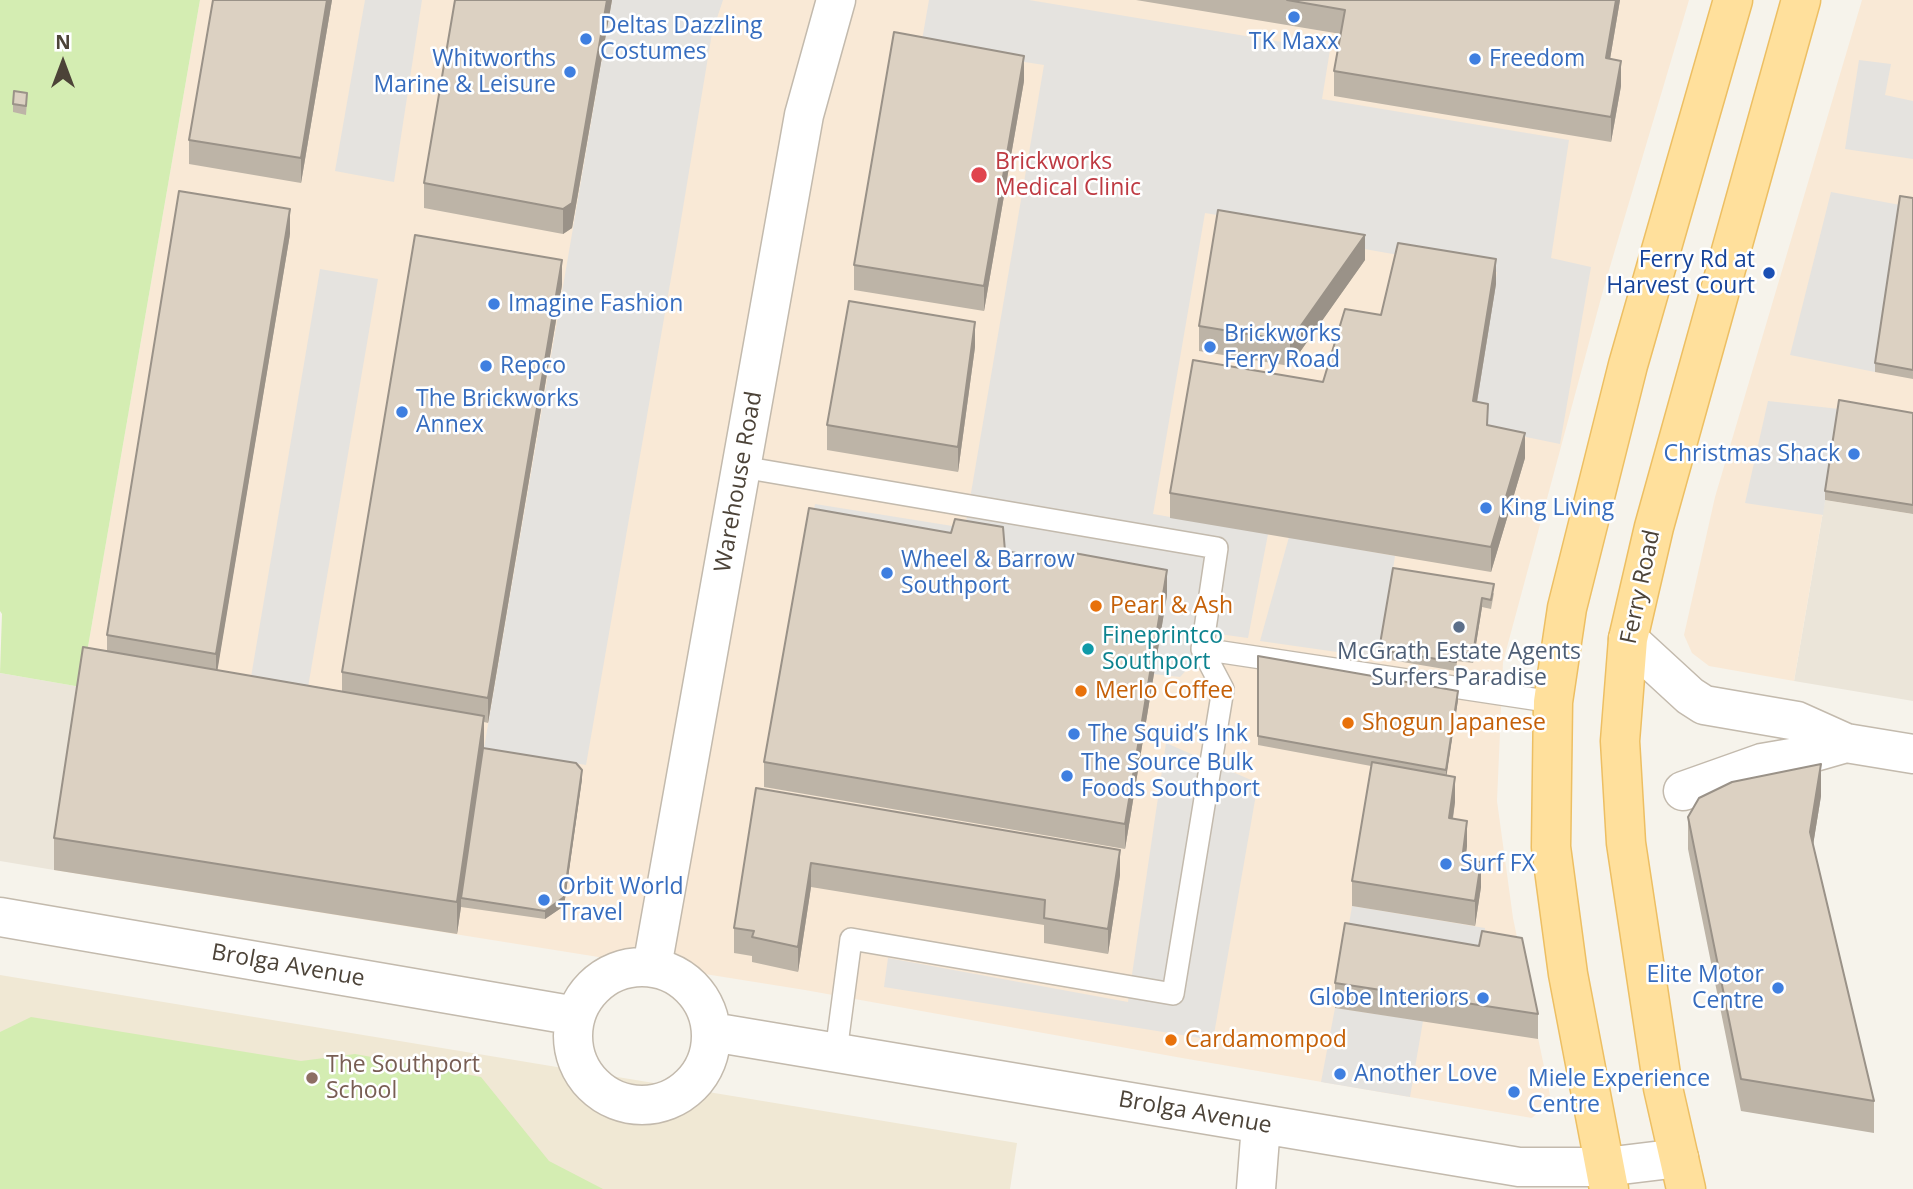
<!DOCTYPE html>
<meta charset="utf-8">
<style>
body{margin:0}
#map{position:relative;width:1913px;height:1189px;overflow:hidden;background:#f6f3eb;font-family:"Open Sans",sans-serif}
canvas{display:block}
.north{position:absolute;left:28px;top:28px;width:70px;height:70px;-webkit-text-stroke:5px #fff;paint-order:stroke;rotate:0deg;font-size:19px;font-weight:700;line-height:28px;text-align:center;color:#4c4338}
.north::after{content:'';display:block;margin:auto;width:24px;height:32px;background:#4c4338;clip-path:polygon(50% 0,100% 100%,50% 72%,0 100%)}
</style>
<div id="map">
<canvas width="1913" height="1189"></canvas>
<div class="north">N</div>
</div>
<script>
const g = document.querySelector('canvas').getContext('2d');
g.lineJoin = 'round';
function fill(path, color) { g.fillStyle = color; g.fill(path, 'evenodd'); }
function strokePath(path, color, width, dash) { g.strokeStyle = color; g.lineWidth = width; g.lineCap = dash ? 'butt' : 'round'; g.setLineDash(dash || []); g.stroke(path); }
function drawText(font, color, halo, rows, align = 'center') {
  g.font = font + ' "Open Sans",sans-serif'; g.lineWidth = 5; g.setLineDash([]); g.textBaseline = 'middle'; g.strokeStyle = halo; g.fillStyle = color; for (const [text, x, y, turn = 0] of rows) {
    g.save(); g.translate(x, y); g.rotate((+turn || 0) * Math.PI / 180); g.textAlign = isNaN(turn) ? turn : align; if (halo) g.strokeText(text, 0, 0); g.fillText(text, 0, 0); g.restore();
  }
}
fill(new Path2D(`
 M 1825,500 L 1913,514 L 1913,701 L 1794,681 Z
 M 0,673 L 81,687 L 54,870 L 0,861 Z`), '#ebe5d9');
fill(new Path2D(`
 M 200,0 L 1689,0 L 1604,287 L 1503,662 L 1497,801 L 1513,918 L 1551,1100 L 1532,1118 L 1182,1058 L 805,990 L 54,870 L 81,687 Z
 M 1862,0 L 1913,0 L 1913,514 L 1825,500 L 1794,681 L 1709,666 L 1692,653 L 1684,635 L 1715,497 Z`), '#f9e9d6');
fill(new Path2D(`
 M 0,975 L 1017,1143 L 1010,1189 L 0,1189 Z`), '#f0e8d4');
fill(new Path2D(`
 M 0,0 L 200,0 L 81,687 L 0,673 L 2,614 L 0,611 Z
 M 31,1017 L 301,1061 L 355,1054 L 481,1077 L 549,1161 L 603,1189 L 0,1189 L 0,1032 Z`), '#d4edb2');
fill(new Path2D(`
 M 365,0 L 422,0 L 394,182 L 335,171 Z
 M 612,0 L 723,0 L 712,33 L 677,244 L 586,765 L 484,748 Z
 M 929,0 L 1029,0 L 1330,50 L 1322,99 L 1569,140 L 1551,258 L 1591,267 L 1560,444 L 1473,426 L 1497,272 L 1266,232 L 1266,223 L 1205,213 L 1153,514 L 1268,534 L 1248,638 L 1219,634 L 1180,677 L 1153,674 L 809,533 L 815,504 L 965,528 L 1044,65 L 921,46 Z
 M 1859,60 L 1891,64 L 1885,95 L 1913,101 L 1913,159 L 1845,149 Z
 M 1831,192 L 1900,205 L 1875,372 L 1790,355 Z
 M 320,269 L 378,279 L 307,693 L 250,683 Z
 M 1768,401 L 1839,409 L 1823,515 L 1745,503 Z
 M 1289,537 L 1395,556 L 1379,658 L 1260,641 Z
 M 1166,743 L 1258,783 L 1213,1040 L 884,987 L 888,958 L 1128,1002 Z
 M 1352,906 L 1485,928 L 1482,956 L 1345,948 Z
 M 1335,1008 L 1423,1021 L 1410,1097 L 1321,1082 Z`), '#e5e3df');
const service = new Path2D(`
 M 742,467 L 1217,548 L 1202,649 L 1223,689 L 1173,994 L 851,939 L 836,1052
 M 1202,649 L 1553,702`);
const minor = new Path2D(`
 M 1628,639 L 1690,696 L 1704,705 L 1797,721 L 1846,743 L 1913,754
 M 1683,791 L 1762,763 L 1797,757 L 1846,743
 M 0,917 L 576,1016
 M573 1036a69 69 0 1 1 138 0a69 69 0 1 1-138 0Z
 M 652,967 L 804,115 L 836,0
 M 712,1032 L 1519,1167 L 1605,1167 L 1679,1158
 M 1256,1189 L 1261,1125`);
const primary = new Path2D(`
 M 1609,1189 L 1568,974 L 1551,847 L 1553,702 L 1567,608 L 1628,365 L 1733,0
 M 1686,1189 L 1663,1088 L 1626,843 L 1620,741 L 1628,639 L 1654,527 L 1801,0`);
strokePath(service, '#c3baad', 24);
strokePath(minor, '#c3baad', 41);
strokePath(primary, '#edbf63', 41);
strokePath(service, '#fff', 21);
strokePath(minor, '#fff', 38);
strokePath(primary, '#ffe09c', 38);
fill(new Path2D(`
 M 213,0 L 332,0 L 301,183 L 189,164 L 189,140 Z
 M 455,0 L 612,0 L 572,228 L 563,234 L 424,208 L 424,183 Z
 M 1136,0 L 1620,0 L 1610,59 L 1621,86 L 1611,142 L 1334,96 L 1334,71 L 1341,34 Z
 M 1024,81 L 984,311 L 854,290 L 854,265 Z
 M 27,101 L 26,115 L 13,112 L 13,104 Z
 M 1913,198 L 1913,379 L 1875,372 L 1875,363 Z
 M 290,234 L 217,670 L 342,691 L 342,672 L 562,285 L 488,723 L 484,722 L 484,748 L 582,779 L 564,906 L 545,919 L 461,907 L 457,934 L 54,870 L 54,838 L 107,651 L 107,635 Z
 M 1365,260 L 1290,366 L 1199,351 L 1199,326 Z
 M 1496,284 L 1477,402 L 1488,426 L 1525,458 L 1491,572 L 1170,518 L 1170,493 L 1323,382 L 1381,315 Z
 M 975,347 L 958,472 L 827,450 L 827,425 Z
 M 1913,413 L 1913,514 L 1825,500 L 1825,491 Z
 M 951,533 L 1005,551 L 1167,595 L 1125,849 L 764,787 L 764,762 Z
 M 1494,593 L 1491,609 L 1482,607 L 1473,663 L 1457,661 L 1456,671 L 1379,658 L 1379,650 Z
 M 1258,656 L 1458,700 L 1446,776 L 1455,802 L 1453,819 L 1467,846 L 1465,860 L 1481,887 L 1475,926 L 1352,906 L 1352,881 L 1371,766 L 1258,745 Z
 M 756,788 L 1120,875 L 1108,954 L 1044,943 L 1044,925 L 811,887 L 798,972 L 752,962 L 752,956 L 734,953 L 734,928 Z
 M 1821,796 L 1813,845 L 1874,1101 L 1874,1133 L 1741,1111 L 1688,849 L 1688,817 Z
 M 1479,946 L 1538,1014 L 1538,1039 L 1335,1008 L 1335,983 Z`), '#bdb4a7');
fill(new Path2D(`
 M 327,0 L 332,0 L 301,183 L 301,158 Z
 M 607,0 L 612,0 L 572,228 L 563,234 L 563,209 Z
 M 1616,0 L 1620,0 L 1606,83 L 1606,58 Z
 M 1024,56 L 1024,81 L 984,311 L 984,286 Z
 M 1621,61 L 1621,86 L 1611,142 L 1611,117 Z
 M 290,209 L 290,234 L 216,679 L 216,654 Z
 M 1365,235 L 1365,260 L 1290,366 L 1290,341 Z
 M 1496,259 L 1496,284 L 1473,426 L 1473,401 Z
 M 562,260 L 562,285 L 488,723 L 488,698 Z
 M 975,322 L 975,347 L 958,472 L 958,447 Z
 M 1525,433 L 1525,458 L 1491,572 L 1491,547 Z
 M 1167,570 L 1167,595 L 1125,849 L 1125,824 Z
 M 1482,598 L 1482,607 L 1473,663 L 1473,654 Z
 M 1458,691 L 1458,700 L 1446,779 L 1446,770 Z
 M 484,716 L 484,748 L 461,898 L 461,907 L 457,934 L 457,902 Z
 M 1821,764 L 1821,796 L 1810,864 L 1810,832 Z
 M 582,770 L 582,779 L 564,906 L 545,919 L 545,911 Z
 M 1455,777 L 1455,802 L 1449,843 L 1449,818 Z
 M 1467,821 L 1467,846 L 1462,885 L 1462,860 Z
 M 1120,850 L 1120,875 L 1108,954 L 1108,929 Z
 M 1481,862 L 1481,887 L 1475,926 L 1475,901 Z
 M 811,863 L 811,887 L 798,972 L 798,947 Z`), '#9a9288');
const building = new Path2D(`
 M 213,0 L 327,0 L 301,158 L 189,140 Z
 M 455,0 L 607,0 L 572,203 L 563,209 L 424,183 Z
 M 1287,0 L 1616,0 L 1606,58 L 1621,61 L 1611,117 L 1334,71 L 1345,10 Z
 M 894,32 L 1024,56 L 984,286 L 854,265 Z
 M 14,91 L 27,93 L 26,106 L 13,104 Z
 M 179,191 L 290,209 L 216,654 L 107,635 Z
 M 1900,196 L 1913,198 L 1913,370 L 1875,363 Z
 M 1218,210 L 1365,235 L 1290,341 L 1199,326 Z
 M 415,235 L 562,260 L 488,698 L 342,672 Z
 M 1398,243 L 1496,259 L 1473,401 L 1488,404 L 1487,425 L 1525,433 L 1491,547 L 1170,493 L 1193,360 L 1323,382 L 1345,309 L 1381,315 Z
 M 849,301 L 975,322 L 958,447 L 827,425 Z
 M 1839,400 L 1913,413 L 1913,505 L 1825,491 Z
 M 809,508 L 951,533 L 955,519 L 1003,527 L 1005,551 L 1072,563 L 1074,553 L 1167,570 L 1125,824 L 764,762 Z
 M 1393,568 L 1494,584 L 1491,600 L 1482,598 L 1473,654 L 1457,652 L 1456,662 L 1379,650 Z
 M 83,647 L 484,716 L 457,902 L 54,838 Z
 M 1258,656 L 1458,691 L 1446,770 L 1258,736 Z
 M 483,748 L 576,763 L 582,770 L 564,897 L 545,911 L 461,898 Z
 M 1372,762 L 1455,777 L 1449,818 L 1467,821 L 1462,860 L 1481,862 L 1475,901 L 1352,881 Z
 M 1821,764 L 1810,832 L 1874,1101 L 1741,1079 L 1688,817 L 1699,798 L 1732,782 Z
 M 756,788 L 1120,850 L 1108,929 L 1044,918 L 1045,900 L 811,863 L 798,947 L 752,937 L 754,931 L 734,928 Z
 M 1345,923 L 1479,946 L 1482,931 L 1522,938 L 1538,1014 L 1335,983 Z`);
fill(building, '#dcd1c2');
strokePath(building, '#9a9288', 2);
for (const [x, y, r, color] of [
 [1294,17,7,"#3f7fe0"],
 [586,39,7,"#3f7fe0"],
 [1475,59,7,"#3f7fe0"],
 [570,72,7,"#3f7fe0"],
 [979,175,9,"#e0444e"],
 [1769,273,7,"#1a4fb4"],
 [494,304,7,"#3f7fe0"],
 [1210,347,7,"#3f7fe0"],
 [486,366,7,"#3f7fe0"],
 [402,412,7,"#3f7fe0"],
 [1854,454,7,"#3f7fe0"],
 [1486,508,7,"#3f7fe0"],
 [887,573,7,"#3f7fe0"],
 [1096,606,7,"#e8710a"],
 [1459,627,7,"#5c6f8a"],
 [1088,649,7,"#0f9aa8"],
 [1081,691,7,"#e8710a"],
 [1348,723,7,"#e8710a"],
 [1074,734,7,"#3f7fe0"],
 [1067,776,7,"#3f7fe0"],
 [1446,864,7,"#3f7fe0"],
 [544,900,7,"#3f7fe0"],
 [1778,988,7,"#3f7fe0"],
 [1483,998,7,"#3f7fe0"],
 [1171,1040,7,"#e8710a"],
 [1340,1074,7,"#3f7fe0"],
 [312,1078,7,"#8d6e63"],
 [1514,1092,7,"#3f7fe0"]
]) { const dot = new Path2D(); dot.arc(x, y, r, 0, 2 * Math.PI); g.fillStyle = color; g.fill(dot); strokePath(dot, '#fff', 2.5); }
drawText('23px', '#366cbe', '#fff', [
 ["Deltas Dazzling",600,26],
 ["Costumes",600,52],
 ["TK Maxx",1294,42,"center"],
 ["Whitworths",556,59,"right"],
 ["Marine & Leisure",556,85,"right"],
 ["Freedom",1489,59],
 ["Imagine Fashion",508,304],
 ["Brickworks",1224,334],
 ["Ferry Road",1224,360],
 ["Repco",500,366],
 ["The Brickworks",416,399],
 ["Annex",416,425],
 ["Christmas Shack",1840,454,"right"],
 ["King Living",1500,508],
 ["Wheel & Barrow",901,560],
 ["Southport",901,586],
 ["The Squid’s Ink",1088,734],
 ["The Source Bulk",1081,763],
 ["Foods Southport",1081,789],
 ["Surf FX",1460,864],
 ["Orbit World",558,887],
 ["Travel",558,913],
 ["Elite Motor",1764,975,"right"],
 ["Centre",1764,1001,"right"],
 ["Globe Interiors",1469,998,"right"],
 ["Another Love",1354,1074],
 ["Miele Experience",1528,1079],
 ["Centre",1528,1105]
], 'left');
drawText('23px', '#be3a42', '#fff', [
 ["Brickworks",995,162],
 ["Medical Clinic",995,188]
], 'left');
drawText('23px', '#164399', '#fff', [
 ["Ferry Rd at",1755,260],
 ["Harvest Court",1755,286]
], 'right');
drawText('23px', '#4c4338', '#fff', [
 ["Warehouse Road",739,482,-80],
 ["Ferry Road",1641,587,-78],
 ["Brolga Avenue",288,966,10],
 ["Brolga Avenue",1195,1113,10]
]);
drawText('23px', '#c56008', '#fff', [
 ["Pearl & Ash",1110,606],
 ["Merlo Coffee",1095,691],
 ["Shogun Japanese",1362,723],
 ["Cardamompod",1185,1040]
], 'left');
drawText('23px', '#0d838f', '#fff', [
 ["Fineprintco",1102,636],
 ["Southport",1102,662]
], 'left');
drawText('23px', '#4e5e75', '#fff', [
 ["McGrath Estate Agents",1459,652],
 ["Surfers Paradise",1459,678]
]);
drawText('23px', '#785e54', '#fff', [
 ["The Southport",326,1065],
 ["School",326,1091]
], 'left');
</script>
